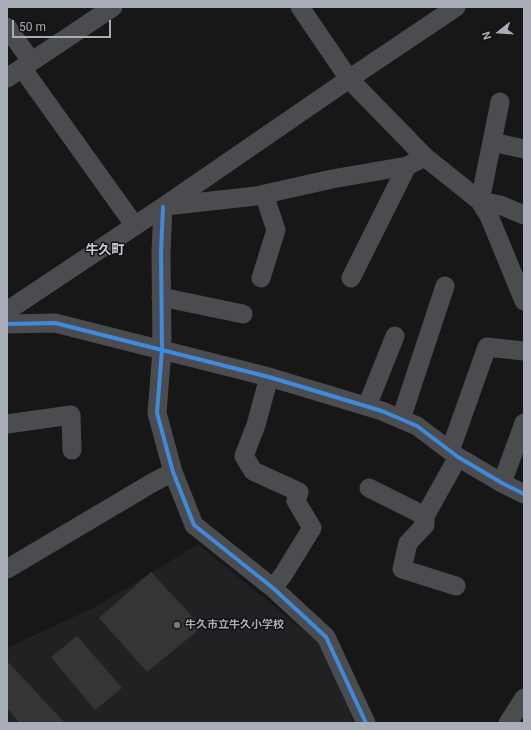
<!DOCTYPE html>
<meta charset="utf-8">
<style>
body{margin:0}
#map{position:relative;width:531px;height:730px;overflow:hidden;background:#171717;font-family:Roboto,sans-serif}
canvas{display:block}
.frame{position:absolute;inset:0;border:8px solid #a8adb8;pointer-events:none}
.north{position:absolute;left:479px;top:12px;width:40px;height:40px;-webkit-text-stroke:3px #111113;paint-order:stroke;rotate:253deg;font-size:11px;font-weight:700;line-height:16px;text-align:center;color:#a8adb8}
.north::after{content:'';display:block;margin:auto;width:14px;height:18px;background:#a8adb8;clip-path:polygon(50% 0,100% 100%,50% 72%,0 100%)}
.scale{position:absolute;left:12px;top:20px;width:99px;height:18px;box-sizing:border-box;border:2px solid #a8adb8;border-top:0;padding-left:5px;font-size:12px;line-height:14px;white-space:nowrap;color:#a8adb8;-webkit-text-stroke:3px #111113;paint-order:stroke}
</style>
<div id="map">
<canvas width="531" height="730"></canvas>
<div class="frame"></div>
<div class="north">N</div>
<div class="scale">50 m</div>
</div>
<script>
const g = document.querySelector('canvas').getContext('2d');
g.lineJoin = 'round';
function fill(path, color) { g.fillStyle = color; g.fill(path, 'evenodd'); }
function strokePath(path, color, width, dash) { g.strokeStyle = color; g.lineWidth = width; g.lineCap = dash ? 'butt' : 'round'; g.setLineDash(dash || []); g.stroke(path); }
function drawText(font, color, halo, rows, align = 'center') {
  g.font = font + ' Roboto,"Noto Sans JP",sans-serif'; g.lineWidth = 3; g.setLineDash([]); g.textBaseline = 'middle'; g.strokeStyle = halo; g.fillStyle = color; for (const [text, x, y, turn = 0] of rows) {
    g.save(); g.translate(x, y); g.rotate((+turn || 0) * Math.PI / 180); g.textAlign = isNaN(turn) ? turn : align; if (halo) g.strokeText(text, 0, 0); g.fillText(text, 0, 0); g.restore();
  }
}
fill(new Path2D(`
 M 198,544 L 319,643 L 355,723 L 7,723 L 7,648 L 95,607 Z`), '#212123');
fill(new Path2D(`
 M 151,572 L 202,627 L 147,672 L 99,618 Z
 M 77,636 L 122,688 L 95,710 L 51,657 Z
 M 7,661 L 65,723 L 20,723 L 7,708 Z`), '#353536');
strokePath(new Path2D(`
 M 300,7 L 349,79 L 425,157 L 480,201 L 489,216 L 524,301
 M 7,27 L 31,61
 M 22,68 L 135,226
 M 7,78 L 113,7
 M 492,142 L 524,149
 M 480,201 L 500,102
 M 480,201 L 500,205 L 524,215
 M 166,206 L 256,196 L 332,179 L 407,166 L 425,157
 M 163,207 L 161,252 L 162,350 L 157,413 L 173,472 L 194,525 L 273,588 L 326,637 L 366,723
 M 261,278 L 276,230 L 264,194
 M 351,278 L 407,166
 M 161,297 L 243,314
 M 7,311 L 163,207 L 349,79 L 456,7
 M 7,324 L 55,323 L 269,377 L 382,411 L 417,426 L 458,457 L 502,483 L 524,494
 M 269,377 L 256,425 L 244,456 L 253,471 L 299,492 L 296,501 L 312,528 L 283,575 L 273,588
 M 367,406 L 395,336
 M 401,419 L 445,286
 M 7,424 L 71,415 L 72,450
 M 450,451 L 487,347 L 524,351
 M 502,483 L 524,423
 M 369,488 L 425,516
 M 7,569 L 152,483 L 173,472
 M 456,586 L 402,569 L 408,543 L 425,525 L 425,516 L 458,457
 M 508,723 L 524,698`), '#4b4c50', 19);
strokePath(new Path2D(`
 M 163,207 L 161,252 L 162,350 L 157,413 L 173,472 L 194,525 L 273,588 L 326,637 L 366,723
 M 7,324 L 55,323 L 269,377 L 382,411 L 417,426 L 458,457 L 502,483 L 524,494`), '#408adc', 4);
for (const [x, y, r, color] of [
 [177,625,4,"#757880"]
]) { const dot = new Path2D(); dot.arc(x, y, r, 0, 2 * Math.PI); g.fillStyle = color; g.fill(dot); strokePath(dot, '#111113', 1.5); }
drawText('bold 11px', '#a8adb8', '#111113', [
 ["牛久市立牛久小学校",185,625]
], 'left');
drawText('bold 13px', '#c9ccd4', '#111113', [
 ["牛久町",105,251]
]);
</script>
